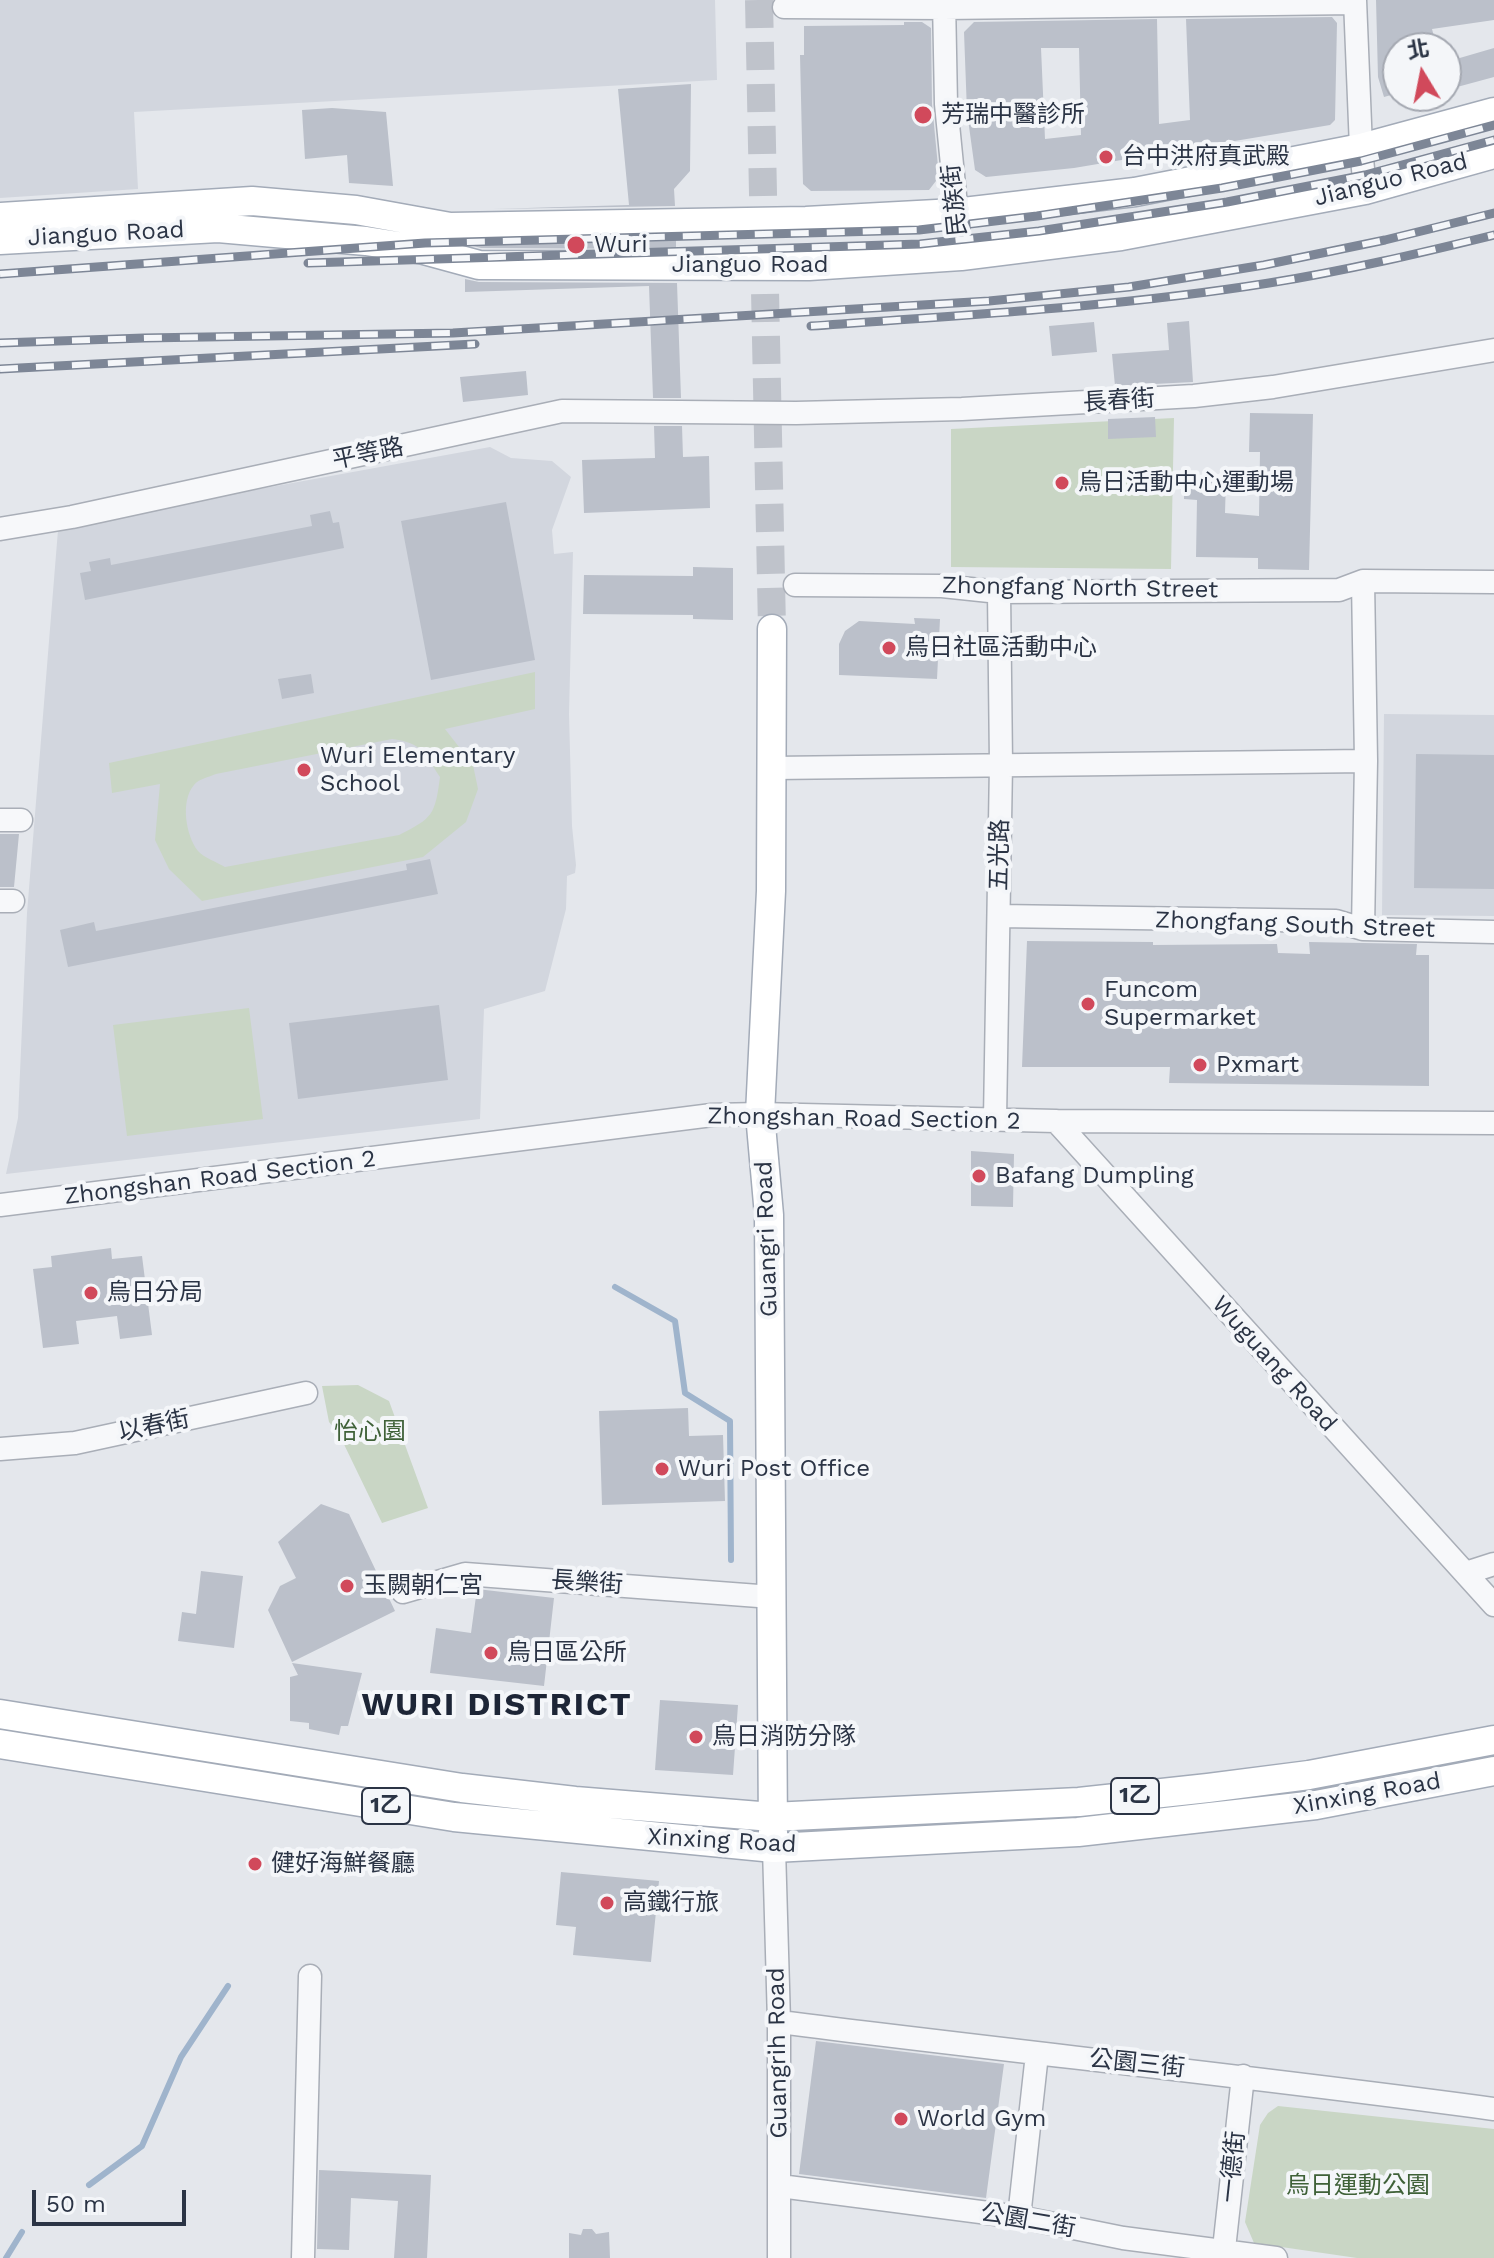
<!DOCTYPE html>
<meta charset="utf-8">
<style>
body{margin:0}
#map{position:relative;width:1494px;height:2258px;overflow:hidden;background:#e4e7ec;font-family:"Work Sans","Noto Sans TC",sans-serif}
canvas{display:block}
.north{position:absolute;left:1382px;top:32px;width:80px;height:80px;box-sizing:border-box;background:#f4f6f9;border:2px solid #a4a8b1;border-radius:50%;rotate:350deg;font-size:22px;font-weight:700;line-height:32px;text-align:center;color:#2b3445}
.north::after{content:'';display:block;margin:auto;width:28px;height:36px;background:#d1495b;clip-path:polygon(50% 0,100% 100%,50% 72%,0 100%)}
.scale{position:absolute;left:32px;top:2190px;width:154px;height:36px;box-sizing:border-box;border:4px solid #2b3445;border-top:0;padding-left:10px;font-size:24px;line-height:28px;white-space:nowrap;color:#2b3445;-webkit-text-stroke:6px #f4f6f9;paint-order:stroke}
</style>
<div id="map">
<canvas width="1494" height="2258"></canvas>
<div class="north">北</div>
<div class="scale">50 m</div>
</div>
<script>
const g = document.querySelector('canvas').getContext('2d');
g.lineJoin = 'round';
function fill(path, color) { g.fillStyle = color; g.fill(path, 'evenodd'); }
function strokePath(path, color, width, dash) { g.strokeStyle = color; g.lineWidth = width; g.lineCap = dash ? 'butt' : 'round'; g.setLineDash(dash || []); g.stroke(path); }
function drawText(font, color, halo, rows, align = 'center') {
  g.font = font + ' "Work Sans","Noto Sans TC",sans-serif'; g.lineWidth = 8; g.setLineDash([]); g.textBaseline = 'middle'; g.strokeStyle = halo; g.fillStyle = color; for (const [text, x, y, turn = 0] of rows) {
    g.save(); g.translate(x, y); g.rotate((+turn || 0) * Math.PI / 180); g.textAlign = isNaN(turn) ? turn : align; if (halo) g.strokeText(text, 0, 0); g.fillText(text, 0, 0); g.restore();
  }
}
fill(new Path2D(`
 M 0,0 L 715,0 L 717,80 L 134,112 L 138,189 L 0,198 Z
 M 490,447 L 511,458 L 552,461 L 571,477 L 552,530 L 554,554 L 573,552 L 569,714 L 572,826 L 576,865 L 575,873 L 567,876 L 566,909 L 545,991 L 484,1009 L 480,1119 L 6,1174 L 18,1118 L 27,913 L 58,530 L 210,498 Z
 M 1384,714 L 1494,715 L 1494,916 L 1382,915 Z`), '#d2d6de');
fill(new Path2D(`
 M 1174,418 L 1171,569 L 951,567 L 951,429 Z
 M 535,672 L 535,709 L 445,729 L 473,765 L 478,789 L 466,822 L 423,857 L 202,901 L 169,869 L 155,840 L 160,784 L 112,793 L 109,763 ZM 392,739 C 423,743 424,753 440,777 C 435,815 433,818 399,835 L 225,867 C 217,862 204,858 198,851 C 186,836 180,801 194,785 C 198,779 209,777 216,774 Z
 M 249,1008 L 263,1119 L 127,1136 L 113,1025 Z
 M 358,1385 L 389,1401 L 428,1508 L 382,1523 L 339,1434 L 329,1422 L 322,1386 Z
 M 1278,2106 L 1494,2129 L 1494,2258 L 1357,2258 L 1254,2243 L 1245,2222 L 1260,2125 L 1268,2113 Z`), '#c9d6c5');
strokePath(new Path2D(`
 M 615,1287 L 675,1321 L 685,1393 L 730,1421 L 731,1560
 M 89,2185 L 142,2146 L 181,2057 L 228,1986
 M 6,2258 L 22,2232`), '#9fb4cc', 6);
fill(new Path2D(`
 M 1376,0 L 1494,0 L 1494,20 L 1432,29 L 1437,48 L 1398,48 L 1398,93 L 1384,97 L 1378,77 Z
 M 1332,17 L 1337,23 L 1335,120 L 1330,125 L 1074,168 L 986,177 L 975,170 L 967,112 L 964,32 L 974,22 L 1157,19 L 1159,124 L 1190,120 L 1186,19 ZM 1041,48 L 1079,48 L 1081,135 L 1045,139 Z
 M 904,22 L 922,22 L 931,28 L 932,104 L 939,177 L 929,190 L 811,191 L 803,184 L 800,55 L 804,55 L 804,26 L 904,25 Z
 M 1494,48 L 1494,77 L 1446,90 L 1446,62 Z
 M 691,84 L 690,171 L 674,189 L 675,206 L 493,209 L 629,205 L 618,89 Z
 M 332,108 L 386,112 L 393,186 L 349,183 L 347,155 L 305,159 L 302,110 Z
 M 676,240 L 676,249 L 481,248 L 466,244 Z
 M 465,279 L 479,282 L 677,283 L 681,398 L 653,398 L 649,286 L 465,292 Z
 M 1189,321 L 1193,382 L 1115,386 L 1112,354 L 1169,350 L 1167,323 Z
 M 1094,322 L 1097,352 L 1052,356 L 1049,326 Z
 M 526,371 L 528,395 L 463,402 L 460,377 Z
 M 1250,413 L 1313,414 L 1309,570 L 1258,569 L 1258,558 L 1196,557 L 1197,500 L 1184,499 L 1184,478 L 1226,479 L 1225,513 L 1259,516 L 1260,452 L 1249,452 Z
 M 1155,417 L 1156,437 L 1108,439 L 1108,419 Z
 M 654,426 L 682,426 L 683,457 L 709,456 L 710,508 L 584,513 L 582,460 L 655,458 Z
 M 506,502 L 535,660 L 431,680 L 401,521 Z
 M 330,511 L 333,523 L 339,522 L 344,548 L 85,600 L 80,573 L 91,571 L 89,562 L 110,558 L 111,565 L 312,526 L 310,515 Z
 M 693,567 L 733,568 L 733,620 L 693,619 L 693,615 L 583,614 L 584,575 L 693,576 Z
 M 914,618 L 940,619 L 937,679 L 839,675 L 839,644 L 845,631 L 859,621 L 915,624 Z
 M 311,674 L 314,693 L 282,699 L 278,679 Z
 M 1416,754 L 1494,755 L 1494,889 L 1414,888 Z
 M 0,834 L 19,834 L 14,887 L 0,887 Z
 M 430,859 L 438,894 L 68,967 L 60,930 L 94,922 L 96,931 L 407,870 L 406,864 Z
 M 1027,941 L 1153,942 L 1153,945 L 1277,944 L 1278,953 L 1310,954 L 1309,942 L 1417,944 L 1416,955 L 1429,955 L 1429,1086 L 1169,1083 L 1170,1067 L 1022,1067 Z
 M 439,1005 L 448,1080 L 298,1099 L 289,1023 Z
 M 971,1151 L 1014,1154 L 1013,1207 L 971,1206 Z
 M 111,1248 L 112,1259 L 142,1256 L 152,1335 L 120,1339 L 117,1316 L 76,1321 L 79,1344 L 43,1348 L 33,1269 L 52,1267 L 51,1256 Z
 M 688,1408 L 689,1436 L 723,1435 L 725,1501 L 602,1505 L 599,1411 Z
 M 321,1504 L 349,1514 L 395,1611 L 292,1662 L 268,1610 L 280,1586 L 296,1578 L 278,1542 Z
 M 201,1571 L 243,1576 L 234,1648 L 178,1641 L 182,1612 L 196,1614 Z
 M 477,1589 L 554,1598 L 544,1686 L 430,1673 L 436,1628 L 471,1633 Z
 M 292,1663 L 362,1673 L 348,1726 L 341,1726 L 339,1735 L 309,1729 L 309,1723 L 290,1721 L 290,1677 L 298,1675 Z
 M 660,1700 L 738,1705 L 733,1775 L 655,1770 Z
 M 561,1872 L 659,1881 L 651,1962 L 573,1955 L 576,1927 L 556,1925 Z
 M 816,2041 L 1004,2064 L 986,2198 L 799,2174 Z
 M 319,2170 L 431,2175 L 427,2258 L 394,2258 L 398,2201 L 351,2198 L 349,2250 L 317,2249 Z
 M 583,2229 L 592,2229 L 596,2234 L 609,2232 L 610,2258 L 569,2258 L 569,2233 L 581,2235 Z`), '#bbc0ca');
strokePath(new Path2D(`
 M 759,0 L 772,629`), '#bfc3cb', 28, [28, 14]);
const minor = new Path2D(`
 M 944,0 L 946,104 L 961,256
 M 1355,0 L 1361,148 L 1365,190
 M 784,7 L 944,8 L 1355,3
 M 0,529 L 72,517 L 562,411 L 796,413 L 962,409 L 1194,396 L 1273,387 L 1494,350
 M 795,585 L 942,586 L 999,592 L 1339,590 L 1363,581 L 1494,582
 M 773,768 L 1366,761
 M 0,820 L 21,820
 M 0,901 L 13,901
 M 999,916 L 1336,921 L 1363,929 L 1494,932
 M 1363,929 L 1366,761 L 1363,581
 M 995,1119 L 1001,764 L 999,592
 M 1056,1121 L 1494,1605
 M 0,1205 L 712,1115 L 760,1114 L 1056,1121 L 1494,1123
 M 0,1449 L 75,1443 L 306,1393
 M 1466,1573 L 1494,1564
 M 403,1592 L 465,1574 L 772,1597
 M 774,1848 L 779,2022 L 779,2258
 M 779,2022 C 1017,2052 1256,2077 1494,2109
 M 780,2186 L 1019,2217 L 1123,2238 L 1276,2258
 M 1019,2217 L 1037,2054
 M 303,2258 L 310,1976
 M 1223,2258 L 1243,2076`);
const major = new Path2D(`
 M 0,217 L 252,201 L 356,210 L 450,227 L 806,221 L 955,213 L 1135,192 L 1361,148 L 1494,112
 M 0,240 L 218,228 L 366,241 L 424,250 L 479,265 L 809,266 L 961,256 L 1121,236 L 1365,190 L 1494,154
 M 772,629 L 771,891 L 760,1114 L 769,1215 L 773,1836
 M 0,1714 L 462,1788 L 575,1801 L 772,1817 L 1079,1802 L 1208,1788 L 1309,1775 L 1494,1740
 M 0,1744 L 454,1817 L 774,1848 L 1078,1832 L 1316,1805 L 1494,1771`);
strokePath(minor, '#a9aeb7', 25);
strokePath(major, '#a3abb8', 31);
strokePath(minor, '#f7f8fa', 22);
strokePath(major, '#fff', 28);
const rail = new Path2D(`
 M 308,263 L 920,244 L 1039,231 L 1227,202 L 1365,175 L 1494,140
 M 0,274 L 425,243 L 919,230 L 1037,216 L 1222,188 L 1361,161 L 1494,125
 M 811,326 C 964,315 1118,307 1269,283 C 1345,271 1420,253 1494,235
 M 0,343 L 144,338 L 453,333 L 989,301 L 1129,287 L 1264,265 L 1385,240 L 1494,213
 M 0,369 L 475,344`);
strokePath(rail, '#7d8696', 9);
strokePath(rail, '#f4f6f9', 6, [18]);
for (const [x, y, r, color] of [
 [923,115,10,"#d1495b"],
 [1106,157,8,"#d1495b"],
 [576,245,10,"#d1495b"],
 [1062,483,8,"#d1495b"],
 [889,648,8,"#d1495b"],
 [304,770,8,"#d1495b"],
 [1088,1004,8,"#d1495b"],
 [1200,1065,8,"#d1495b"],
 [979,1176,8,"#d1495b"],
 [91,1293,8,"#d1495b"],
 [662,1469,8,"#d1495b"],
 [347,1586,8,"#d1495b"],
 [491,1653,8,"#d1495b"],
 [696,1737,8,"#d1495b"],
 [255,1864,8,"#d1495b"],
 [607,1903,8,"#d1495b"],
 [901,2119,8,"#d1495b"]
]) { const dot = new Path2D(); dot.arc(x, y, r, 0, 2 * Math.PI); g.fillStyle = color; g.fill(dot); strokePath(dot, '#f4f6f9', 3); }
for (const [x, y, w] of [
 [1135,1796,48],
 [386,1806,48]
]) { const box = new Path2D(); box.roundRect(x - w / 2, y - 18, w, 36, 6); g.fillStyle = '#f4f6f9'; g.fill(box); strokePath(box, '#2b3445', 2); }
drawText('bold 22px', '#2b3445', null, [
 ["1乙",1135,1796],
 ["1乙",386,1806]
]);
drawText('24px', '#2b3445', '#f4f6f9', [
 ["芳瑞中醫診所",941,115],
 ["台中洪府真武殿",1122,157],
 ["Wuri",594,245],
 ["烏日活動中心運動場",1078,483],
 ["烏日社區活動中心",905,648],
 ["Wuri Elementary",320,756],
 ["School",320,784],
 ["Funcom",1104,990],
 ["Supermarket",1104,1018],
 ["Pxmart",1216,1065],
 ["Bafang Dumpling",995,1176],
 ["烏日分局",107,1293],
 ["Wuri Post Office",678,1469],
 ["玉闕朝仁宮",363,1586],
 ["烏日區公所",507,1653],
 ["烏日消防分隊",712,1737],
 ["健好海鮮餐廳",271,1864],
 ["高鐵行旅",623,1903],
 ["World Gym",917,2119]
], 'left');
drawText('24px', '#2b3445', '#f4f6f9', [
 ["Jianguo Road",1391,180,-14],
 ["民族街",955,200,-96],
 ["Jianguo Road",106,234,-3],
 ["Jianguo Road",750,265],
 ["長春街",1119,401,-4],
 ["平等路",368,454,-12],
 ["Zhongfang North Street",1080,588,1],
 ["五光路",1000,855,-89],
 ["Zhongfang South Street",1295,925,2],
 ["Zhongshan Road Section 2",864,1119,1],
 ["Zhongshan Road Section 2",220,1178,-7],
 ["Guangri Road",767,1239,-92],
 ["Wuguang Road",1274,1364,48],
 ["以春街",154,1426,-12],
 ["長樂街",587,1583,4],
 ["Xinxing Road",1367,1794,-10],
 ["Xinxing Road",722,1841,3],
 ["Guangrih Road",778,2053,-91],
 ["公園三街",1137,2064,6],
 ["一德街",1233,2167,-84],
 ["公園二街",1028,2221,10]
]);
drawText('24px', '#3f6138', '#f4f6f9', [
 ["怡心園",370,1432],
 ["烏日運動公園",1358,2186]
]);
g.letterSpacing = '2px';
drawText('bold 32px', '#1d2536', '#f4f6f9', [
 ["WURI DISTRICT",497,1706]
]);
g.letterSpacing = '0px';
</script>
